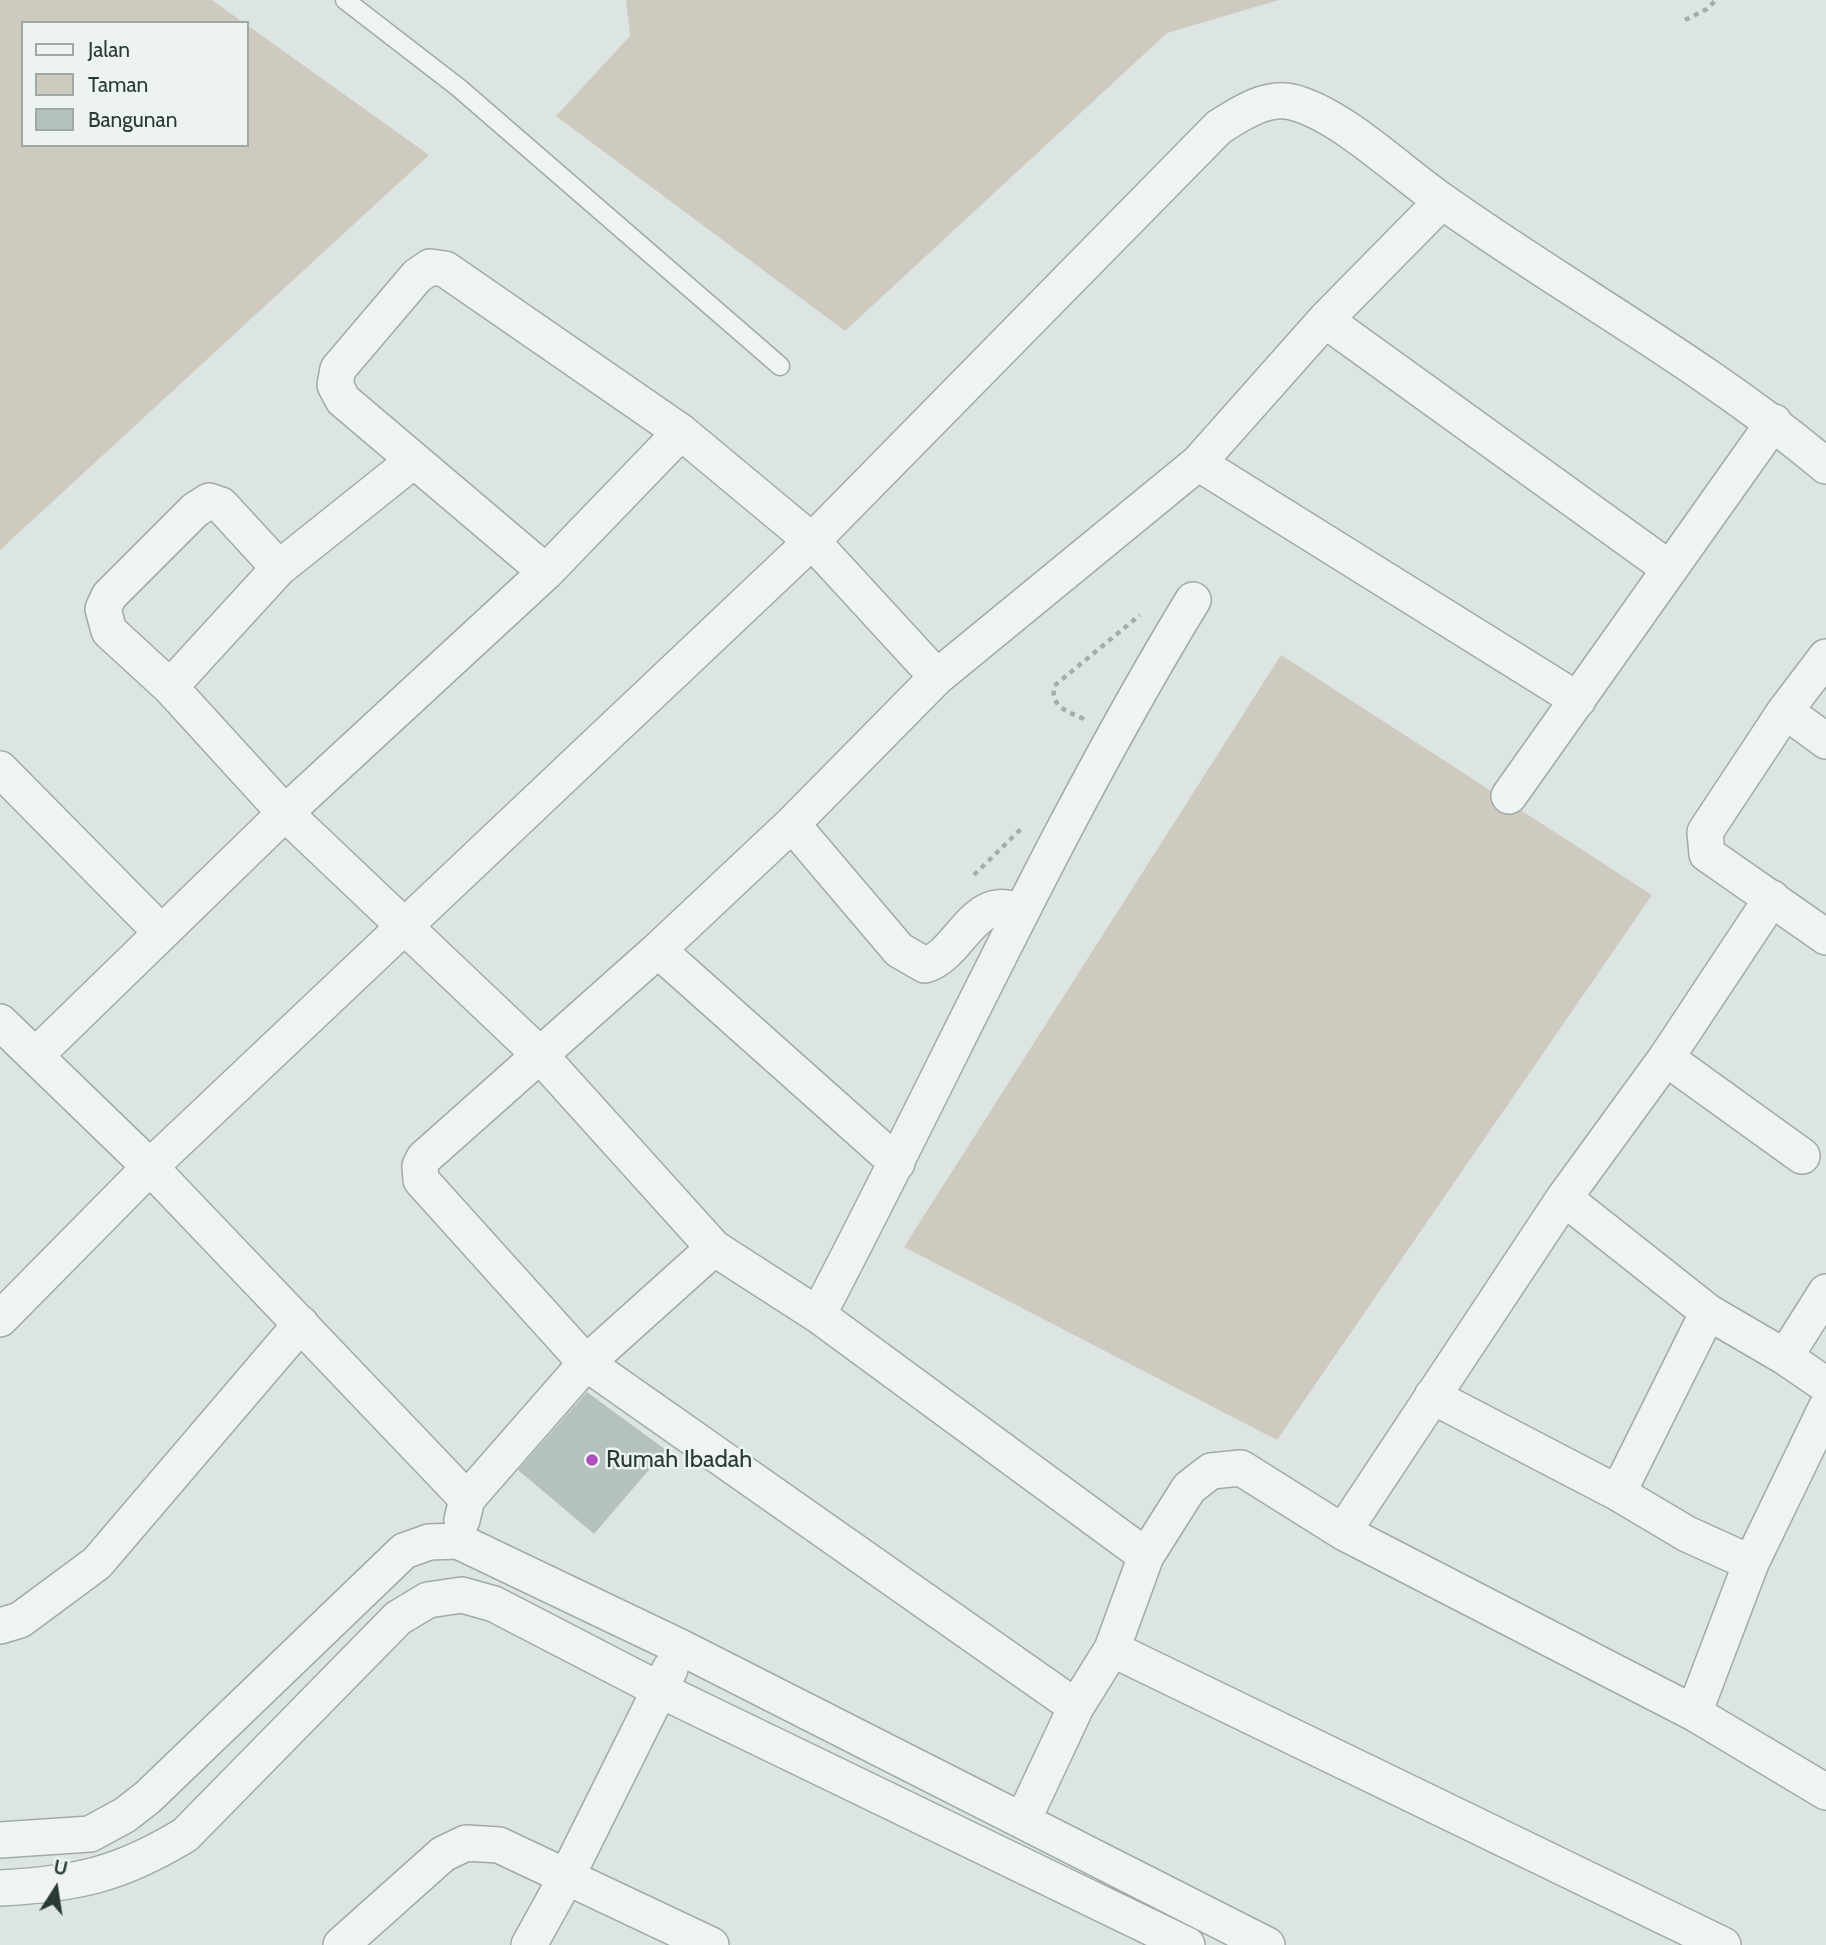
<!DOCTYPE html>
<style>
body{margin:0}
#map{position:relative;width:1826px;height:1945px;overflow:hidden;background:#dde5e2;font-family:Cabin,sans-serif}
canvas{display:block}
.legend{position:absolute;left:21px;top:21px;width:228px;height:126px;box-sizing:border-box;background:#ecf3f0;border:2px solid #9ea9a4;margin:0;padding:9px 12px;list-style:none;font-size:21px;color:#283a33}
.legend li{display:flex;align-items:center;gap:14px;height:35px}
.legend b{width:35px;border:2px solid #9ea9a4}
.north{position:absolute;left:21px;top:1854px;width:70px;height:70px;-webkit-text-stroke:5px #ecf3f0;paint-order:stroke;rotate:12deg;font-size:19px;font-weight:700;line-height:28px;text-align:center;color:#283a33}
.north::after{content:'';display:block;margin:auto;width:24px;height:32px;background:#283a33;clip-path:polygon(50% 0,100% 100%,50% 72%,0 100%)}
</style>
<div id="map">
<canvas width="1826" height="1945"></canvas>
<ul class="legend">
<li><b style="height:9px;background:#eff4f2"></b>Jalan</li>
<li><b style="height:19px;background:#cecabf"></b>Taman</li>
<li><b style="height:19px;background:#b5c1bd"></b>Bangunan</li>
</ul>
<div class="north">U</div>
</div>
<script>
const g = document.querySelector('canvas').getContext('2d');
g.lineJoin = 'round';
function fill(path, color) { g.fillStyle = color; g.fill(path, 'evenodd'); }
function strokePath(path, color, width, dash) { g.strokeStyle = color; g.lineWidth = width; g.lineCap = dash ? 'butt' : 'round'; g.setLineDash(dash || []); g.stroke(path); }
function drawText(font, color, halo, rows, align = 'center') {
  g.font = font + ' Cabin,sans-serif'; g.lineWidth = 5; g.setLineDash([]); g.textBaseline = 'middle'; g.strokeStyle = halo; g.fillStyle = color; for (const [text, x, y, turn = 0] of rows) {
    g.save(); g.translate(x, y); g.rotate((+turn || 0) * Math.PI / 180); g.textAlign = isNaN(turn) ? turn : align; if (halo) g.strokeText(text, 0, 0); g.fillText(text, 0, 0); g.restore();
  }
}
fill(new Path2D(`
 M 0,0 L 212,0 L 244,23 L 23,23 L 23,145 L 247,145 L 247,25 L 429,155 L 0,550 Z
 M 626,0 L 1279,0 L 1167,33 L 845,331 L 556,116 L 630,36 Z
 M 1281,655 L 1652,895 L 1277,1440 L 904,1247 Z`), '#cecabf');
fill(new Path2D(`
 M 587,1392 L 666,1450 L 594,1534 L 518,1470 Z`), '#b5c1bd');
const lane = new Path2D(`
 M 345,0 L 459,88 L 780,366`);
const street = new Path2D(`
 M 1325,320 L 1670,569
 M 1198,463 L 1578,700
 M 279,568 L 221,505 L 209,501 L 195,510 L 109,596 L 103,609 L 109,631 L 170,687 L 285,813 L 538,1053 L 714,1248 L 818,1315 L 1146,1556
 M 546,572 L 343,400 L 335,385 L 338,369 L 417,276 L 430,267 L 445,269 L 681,432 L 812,541 L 937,677
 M 1826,657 L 1785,711 L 1705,832 L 1707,854 L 1826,937
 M 170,687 L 279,568 L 413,461
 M 1785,711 L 1826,741
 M 0,769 L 161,932
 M 1509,796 L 1774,422
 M 792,824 L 899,950 L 925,965 C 961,955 975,888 1021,913
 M 658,950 L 897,1163
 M 0,1022 L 150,1167 L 467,1499
 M 35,1056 L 285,813 L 546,572 L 681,432
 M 1666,1058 L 1802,1156
 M 1564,1198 L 1708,1312 L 1785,1357 L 1826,1385
 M 818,1315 C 943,1077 1053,830 1193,600
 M 0,1319 L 153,1164 L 812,541 L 1219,127 C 1240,114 1266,96 1292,102 C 1341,114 1400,172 1442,201 C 1569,291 1707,366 1826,466
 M 1785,1357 L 1826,1292
 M 1432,1396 L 1618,1493 L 1708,1312
 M 1618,1493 L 1687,1534 L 1751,1563
 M 462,1520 L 467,1499 L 586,1363 L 714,1248
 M 1343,1532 L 1564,1198 L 1666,1058 L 1772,898
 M 0,1626 L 20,1620 L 97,1563 L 301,1324
 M 1112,1649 L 1723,1945
 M 1076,1707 L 586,1363 L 421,1180 L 420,1166 L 424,1158 L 658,950 L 792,824 L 937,677 L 1198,463 L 1325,320 L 1442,201
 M 1694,1713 L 1751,1563 L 1826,1408
 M 1023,1820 L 1076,1707 L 1112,1649 L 1146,1556 L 1189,1488 L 1211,1471 L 1241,1468 L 1343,1532 L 1694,1713 L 1826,1792
 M 0,1840 L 90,1834 L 125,1815 L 148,1797 L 404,1551 L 429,1542 L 458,1541 L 682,1648 L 1267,1945
 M 0,1888 C 76,1884 119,1875 185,1835 L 398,1618 L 428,1600 L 462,1595 L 494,1604 L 658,1689 L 1187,1945
 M 341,1945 L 443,1854 L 466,1843 L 499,1845 L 711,1945
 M 529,1945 L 566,1878 L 670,1669`);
strokePath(lane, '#9faba6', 21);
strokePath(street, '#9faba6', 38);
strokePath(new Path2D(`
 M 1685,20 L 1707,9 L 1716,0
 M 1084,719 C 1067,711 1051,708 1054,686 L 1140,615
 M 974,875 L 1023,827`), '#a3ada9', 4.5, [5, 5]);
strokePath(lane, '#eff4f2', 18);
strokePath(street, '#eff4f2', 35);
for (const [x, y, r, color] of [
 [592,1460,7,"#ae4fbd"]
]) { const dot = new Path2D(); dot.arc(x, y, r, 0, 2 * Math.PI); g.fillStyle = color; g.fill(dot); strokePath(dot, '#ecf3f0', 2.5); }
drawText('24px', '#283a33', '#ecf3f0', [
 ["Rumah Ibadah",606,1460]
], 'left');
</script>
